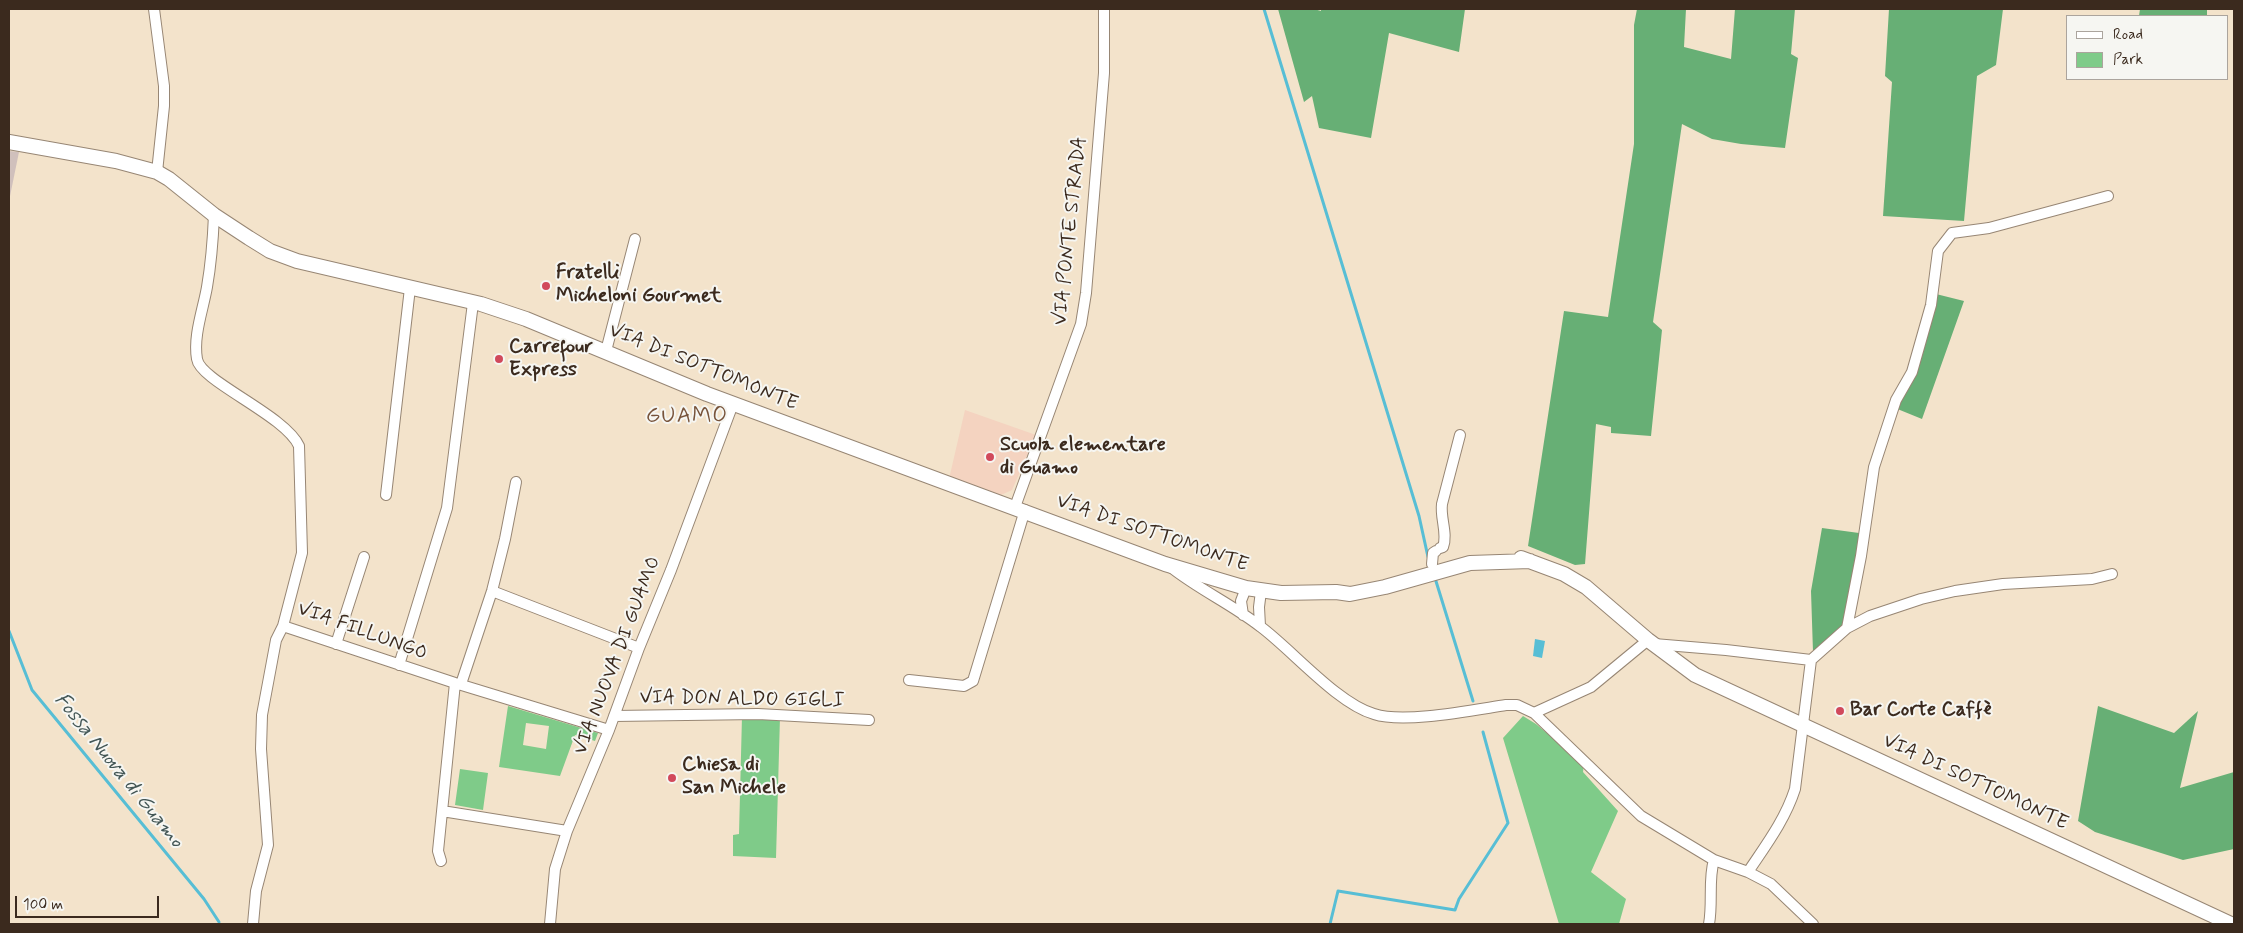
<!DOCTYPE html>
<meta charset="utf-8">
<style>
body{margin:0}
#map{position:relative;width:2243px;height:933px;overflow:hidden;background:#f3e3cb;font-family:Mynerve,sans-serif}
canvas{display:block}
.frame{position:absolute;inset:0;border:10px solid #3b2a1e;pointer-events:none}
.legend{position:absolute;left:2066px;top:15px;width:162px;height:65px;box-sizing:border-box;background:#f6f6f2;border:1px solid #aba49d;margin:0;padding:6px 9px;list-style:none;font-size:15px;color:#3b2a1e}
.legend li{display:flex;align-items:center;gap:10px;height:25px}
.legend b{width:25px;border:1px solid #aba49d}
.scale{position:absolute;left:15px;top:896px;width:144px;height:22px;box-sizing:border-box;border:2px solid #3b2a1e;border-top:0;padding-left:6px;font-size:15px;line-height:18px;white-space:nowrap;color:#3b2a1e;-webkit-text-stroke:4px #f6f6f2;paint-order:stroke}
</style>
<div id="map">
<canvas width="2243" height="933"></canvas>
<div class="frame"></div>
<ul class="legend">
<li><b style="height:6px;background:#fff"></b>Road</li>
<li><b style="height:14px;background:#7fcb89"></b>Park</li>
</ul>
<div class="scale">100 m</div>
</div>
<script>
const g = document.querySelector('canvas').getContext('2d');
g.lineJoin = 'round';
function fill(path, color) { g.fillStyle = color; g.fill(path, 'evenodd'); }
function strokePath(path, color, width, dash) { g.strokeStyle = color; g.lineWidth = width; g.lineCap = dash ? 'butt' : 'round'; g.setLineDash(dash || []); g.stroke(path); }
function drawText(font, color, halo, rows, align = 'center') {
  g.font = font + ' Mynerve,sans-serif'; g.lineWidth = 4; g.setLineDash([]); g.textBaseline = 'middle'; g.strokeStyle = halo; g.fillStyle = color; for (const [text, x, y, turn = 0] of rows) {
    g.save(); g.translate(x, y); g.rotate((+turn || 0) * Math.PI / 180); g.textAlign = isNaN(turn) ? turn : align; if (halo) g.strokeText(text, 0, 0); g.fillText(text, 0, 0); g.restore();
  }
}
fill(new Path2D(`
 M 965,410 L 1036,435 L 1012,490 L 1001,495 L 949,479 Z`), '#f4d3c0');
fill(new Path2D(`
 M 9,151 L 19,152 L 9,201 Z`), '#d0c0bc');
fill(new Path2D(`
 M 508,706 L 598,733 L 595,741 L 575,735 L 560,776 L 499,767 ZM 526,723 L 549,726 L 546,749 L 523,745 Z
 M 742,716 L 780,717 L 776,858 L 733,856 L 733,835 L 739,834 Z
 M 1523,716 L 1536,724 L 1584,764 L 1583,772 L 1618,811 L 1591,872 L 1626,899 L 1619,924 L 1559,924 L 1503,738 Z
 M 460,769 L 488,773 L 483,810 L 455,805 Z`), '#7fcb89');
fill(new Path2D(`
 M 1278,9 L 1314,9 L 1321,11 L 1321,9 L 1465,9 L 1459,52 L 1389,33 L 1371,138 L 1319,128 L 1312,96 L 1304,102 Z
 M 1637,9 L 1686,9 L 1684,47 L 1731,59 L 1735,9 L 1795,9 L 1791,54 L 1798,58 L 1785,148 L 1741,144 L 1712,139 L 1682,124 L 1653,322 L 1662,330 L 1651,436 L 1611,433 L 1611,427 L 1596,424 L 1585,564 L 1575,565 L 1528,546 L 1564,311 L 1608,317 L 1634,144 L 1634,25 Z
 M 1889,9 L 2003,9 L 1996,65 L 1977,76 L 1964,221 L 1883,216 L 1892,82 L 1885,76 Z
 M 2140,9 L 2207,9 L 2207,16 L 2139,16 Z
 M 1936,294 L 1964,301 L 1922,419 L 1895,408 Z
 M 1822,528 L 1859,533 L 1848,623 L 1813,652 L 1811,591 Z
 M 2098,706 L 2174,733 L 2198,711 L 2180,788 L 2234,772 L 2234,849 L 2183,860 L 2095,832 L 2078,821 Z`), '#67af75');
fill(new Path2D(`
 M 1535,639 L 1545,641 L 1542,658 L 1533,656 Z`), '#57bed5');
strokePath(new Path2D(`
 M 1264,9 L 1419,516 L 1428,557
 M 1435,578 L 1473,701
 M 9,631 L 32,690 L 204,899 L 219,922
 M 1330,924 L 1338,891 L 1455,910 L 1459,899 L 1508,823 L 1483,732`), '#57bed5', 3);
const minor = new Path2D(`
 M 154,9 L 164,86 L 164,106 L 157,172
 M 214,215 C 213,239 211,264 207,287 C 203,310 193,336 197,359 C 200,381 285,415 299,446 L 302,553 L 283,626 L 455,683 L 609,730
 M 606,351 L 635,239
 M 386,495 L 410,288
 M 1015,507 L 1081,324 L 1086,293 L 1104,73 L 1104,9
 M 1440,548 L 1443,547 C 1448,534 1440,518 1442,504 L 1460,435
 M 1432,564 L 1433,553 L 1436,551
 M 1172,568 C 1200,590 1233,605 1261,627 C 1293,651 1337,703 1374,714 C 1404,724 1473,710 1506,705 L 1517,705 L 1534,713 L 1641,816 L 1714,860 L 1748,872 L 1771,884 L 1813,924
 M 492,591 L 639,648
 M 1243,615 L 1241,601 L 1246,588
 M 1260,626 L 1259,607 L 1261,591
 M 1847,628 L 1861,556 L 1874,467 L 1896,400 L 1912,372 L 1931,305 L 1938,251 L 1952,233 L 1989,228 L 2108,196
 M 336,644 L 364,557
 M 1654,644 L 1726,650 L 1811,660
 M 399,665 L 447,508 L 473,303
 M 909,680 L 964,686 L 973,681 L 1025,510
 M 461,684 L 492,591 L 505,539 L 516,482
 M 1534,713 L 1591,687 L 1648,640
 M 614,716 L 758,714 L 869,720
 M 442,811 L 567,831
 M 441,861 L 438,851 L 455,683
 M 1748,872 C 1766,845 1785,820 1795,789 L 1811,660 L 1847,628 L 1870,616 L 1921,599 L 1955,591 L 2003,584 L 2092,579 L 2112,574
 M 253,924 L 256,891 L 268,845 L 261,749 L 262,715 L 276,640 L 283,626
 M 550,924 L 555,869 L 567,831 L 609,730 L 639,648 L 671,570 L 733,404
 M 1709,924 C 1713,903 1708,879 1714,860`);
const major = new Path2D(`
 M 9,142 L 116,161 L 157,172 L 169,179 L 214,215 L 249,238 L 270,251 L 297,261 L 481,304 L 526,319 L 707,394 L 1165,564 L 1246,588 L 1281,593 L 1336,592 L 1350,594 L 1385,587 L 1470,563 L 1530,561
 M 1521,558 L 1564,574 L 1586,587 L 1648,640 L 1695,675 L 2231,924`);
strokePath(minor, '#978674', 12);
strokePath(major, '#978674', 16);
strokePath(minor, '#fff', 10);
strokePath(major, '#fff', 14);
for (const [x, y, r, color] of [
 [546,286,5,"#d1495b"],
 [499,359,5,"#d1495b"],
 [990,457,5,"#d1495b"],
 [1840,711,5,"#d1495b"],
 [672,778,5,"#d1495b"]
]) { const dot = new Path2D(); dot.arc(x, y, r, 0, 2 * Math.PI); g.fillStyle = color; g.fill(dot); strokePath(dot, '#f6f6f2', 2); }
drawText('20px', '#3b2a1e', '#f6f6f2', [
 ["VIA PONTE STRADA",1071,231,-84],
 ["VIA DI SOTTOMONTE",703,368,22],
 ["VIA DI SOTTOMONTE",1152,534,19],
 ["VIA FILLUNGO",362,632,20],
 ["VIA NUOVA DI GUAMO",618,656,-69],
 ["VIA DON ALDO GIGLI",742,700,1],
 ["VIA DI SOTTOMONTE",1975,783,25]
]);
drawText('bold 20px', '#3b2a1e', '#f6f6f2', [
 ["Fratelli",556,274],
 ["Micheloni Gourmet",556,297],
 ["Carrefour",509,348],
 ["Express",509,371],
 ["Scuola elementare",1000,446],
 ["di Guamo",1000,469],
 ["Bar Corte Caffè",1850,711],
 ["Chiesa di",682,766],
 ["San Michele",682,789]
], 'left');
drawText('italic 21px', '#435655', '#f6f6f2', [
 ["Fossa Nuova di Guamo",118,771,51]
]);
g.letterSpacing = '1px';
drawText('22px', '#77533a', '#f6f6f2', [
 ["GUAMO",687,417]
]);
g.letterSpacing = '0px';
</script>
